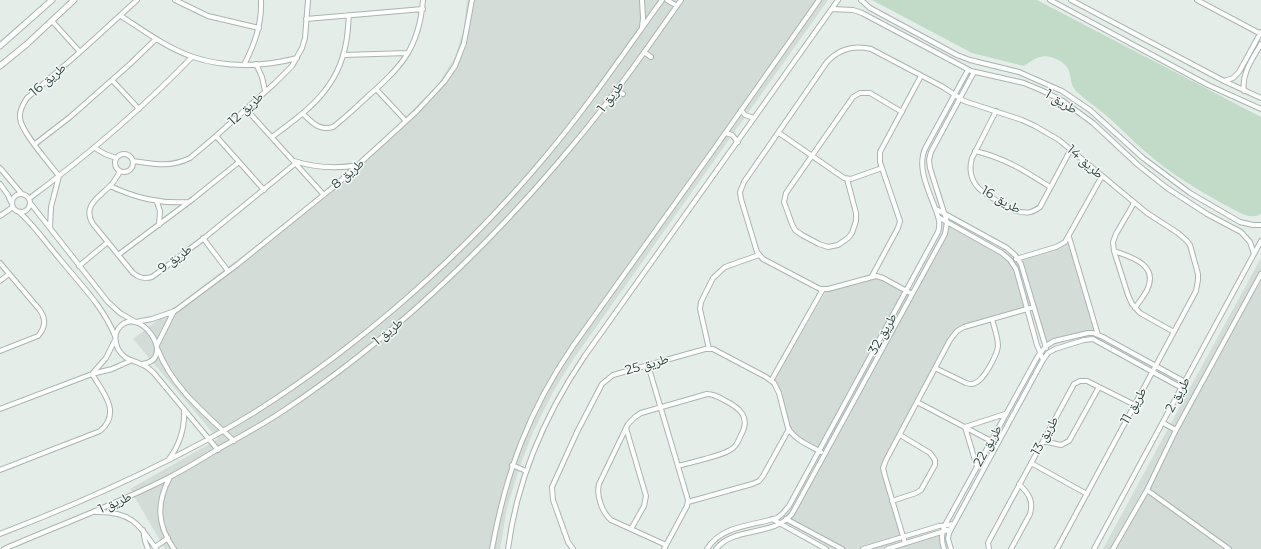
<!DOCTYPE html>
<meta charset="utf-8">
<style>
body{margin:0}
canvas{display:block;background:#e5ede9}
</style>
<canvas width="1261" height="549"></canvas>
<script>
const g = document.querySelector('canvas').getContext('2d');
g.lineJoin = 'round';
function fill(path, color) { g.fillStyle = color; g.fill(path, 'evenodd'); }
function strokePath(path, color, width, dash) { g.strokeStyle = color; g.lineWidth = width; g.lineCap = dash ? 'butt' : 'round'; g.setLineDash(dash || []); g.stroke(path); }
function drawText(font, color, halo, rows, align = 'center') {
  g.font = font + ' Montserrat,"Noto Naskh Arabic",sans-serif'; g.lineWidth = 3; g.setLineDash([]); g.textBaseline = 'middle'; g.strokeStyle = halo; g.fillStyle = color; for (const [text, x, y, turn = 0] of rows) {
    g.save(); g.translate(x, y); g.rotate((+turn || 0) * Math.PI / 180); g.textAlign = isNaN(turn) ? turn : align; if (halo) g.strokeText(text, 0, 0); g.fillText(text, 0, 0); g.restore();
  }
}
fill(new Path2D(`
 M 467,0 L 828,0 L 572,361 L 554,390 L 533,432 L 520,466 L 507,508 L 500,549 L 165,549 L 130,489 L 218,439 L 133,339 L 295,216 L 381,141 L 437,86 L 455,57 L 464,28 Z
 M 942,216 L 1011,255 L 1021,256 L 1057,244 L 1071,235 L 1102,339 L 1095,337 L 1087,336 L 1057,344 L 1050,347 L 1044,352 L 1030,306 L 962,326 L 951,336 L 883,463 L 881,468 L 902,540 L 949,527 L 945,535 L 947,549 L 832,549 L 781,520 L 793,507 L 823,451 L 802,438 L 792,431 L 789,426 L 781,393 L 774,381 L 826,291 L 871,278 L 879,278 L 909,294 L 941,234 L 943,228 Z
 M 1261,258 L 1261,549 L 1103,549 L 1190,388 Z`), '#d4dcd8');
fill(new Path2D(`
 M 872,0 L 1037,0 L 1261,117 L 1261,214 C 1249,221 1236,210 1225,205 C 1198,190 1171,174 1147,153 C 1131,140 1118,125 1102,112 C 1094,105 1084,99 1076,91 C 1067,81 1075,70 1060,61 C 1044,52 1037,57 1024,66 L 972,53 Z`), '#c1dbc8');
const minor = new Path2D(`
 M 175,0 L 208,16 L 259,28
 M 642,0 L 643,18 L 642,27
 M 667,0 L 677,6
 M 861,0 L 870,8 L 957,55 L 970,60 L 1019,72 L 1062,91 L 1090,110 L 1143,158 L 1190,193 L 1240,222 L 1253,225 L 1261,225
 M 1050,0 L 1208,85 L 1261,109
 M 1071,0 L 1224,81 L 1261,98
 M 1197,0 L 1261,34
 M 832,9 L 853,10 L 862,13 L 971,71 L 1024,83 L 1043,91 L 1063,101 L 1093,123 L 1138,165 L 1167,188 L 1207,214 L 1241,232 L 1250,242 L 1254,254
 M 121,16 C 144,31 167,48 193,57 C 226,68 264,67 297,58
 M 306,19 L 423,9
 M 52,21 L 80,52
 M 644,52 L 651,57
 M 343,55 L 408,53
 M 256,64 L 262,77 L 265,91
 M 244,65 C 255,43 262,24 261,0
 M 112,80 L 139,109
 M 1224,81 L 1233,78 L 1239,72 L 1261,32
 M 376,89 L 406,121
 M 616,90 L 623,94
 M 1244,91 C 1241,74 1253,58 1261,44
 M 246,109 L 324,195
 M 741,110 L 745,115 L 754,118
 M 996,111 L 972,158 C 963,190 995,199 1017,211 C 1026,214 1032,213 1040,207 L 1071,149
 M 303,114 C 313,123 319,131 333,127 C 345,118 355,108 366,98 C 401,67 419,49 423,0
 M 726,133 L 732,135 L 738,142
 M 779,133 L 844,178 L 851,179 L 882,168
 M 216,136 L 264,190
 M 272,137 C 307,111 338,89 346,43 C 348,34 348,24 349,15
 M 35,144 L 70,117 L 129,65 L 156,39
 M 95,148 L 105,154 L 116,158
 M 975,151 C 1005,158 1025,171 1050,187
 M115 163a9 9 0 1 1 18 0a9 9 0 1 1-18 0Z
 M 133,161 C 154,164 169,168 190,158 L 216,136 L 275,83 L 292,66 L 302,48 L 305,38 L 308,0
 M 294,161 C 316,168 336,169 359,165
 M 0,168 L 21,193
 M 120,171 C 117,177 114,182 110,186 C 98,198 82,206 93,224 L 133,273 C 139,278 144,279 152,277 L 203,239 L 296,163
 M 847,179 L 856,213 L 856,221 L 852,233 L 848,238 L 838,245 L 828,247 L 819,244 L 802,235 L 795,230 L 792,224 L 784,202 L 786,193 L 853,97 L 860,93 L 870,93 L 902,112
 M 0,184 L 8,195 L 11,202
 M 110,186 C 136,198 160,204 189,202
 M12 203a9 9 0 1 1 18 0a9 9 0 1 1-18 0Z
 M 30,198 C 89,154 141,110 192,57
 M 157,202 L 160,211 L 159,225
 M 1134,203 L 1116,234 L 1113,242 L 1114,251 L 1128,295 L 1132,304 L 1140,313 L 1174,332
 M 31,204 L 108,302 L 120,313 L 134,321
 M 936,209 L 1007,248 L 1015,255 L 1021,264 L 1046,348
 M 19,212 C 34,225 46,243 59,258 C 79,283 103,306 115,336
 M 0,216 L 13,207
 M 938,217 L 1002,253 L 1010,260 L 1016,269 L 1037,345 L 1043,360
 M 50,228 L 51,207 L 59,176 C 50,164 21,132 20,118 C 19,111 23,104 27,98 L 80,52 L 137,0
 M 1069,237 L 1098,335
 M 203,238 L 228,271
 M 1114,251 C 1132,257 1159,265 1147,290 C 1144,296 1139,302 1135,308
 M 118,255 L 193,199 L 239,162
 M 1016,259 L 1056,247 L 1065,242 L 1102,176
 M 0,263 L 39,309 C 46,318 46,327 38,336 L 0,351
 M 79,266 L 108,242
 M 872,276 L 898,228 L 900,221 L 880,162 L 880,152 L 921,76
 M 0,281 L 9,274
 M 912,294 L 883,278 L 876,276 L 828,289 L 820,289 L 763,259 L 757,252 L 741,199 L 740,192 L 744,182 L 827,62 C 839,49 854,45 871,49 L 943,87 L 964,101 L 1022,120 L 1035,126 L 1059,140 L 1147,213 L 1178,233 L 1187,241 L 1190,245 L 1198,274 L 1198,280 L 1196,291 L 1057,549
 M 136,322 L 152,319 L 175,311 L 238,264 L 336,185 L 416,112 L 444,82 L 455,66 L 464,43 L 472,0
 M 157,345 L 174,311
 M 709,349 L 700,309 L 701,302 L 713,278 L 725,267 L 759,255
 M 158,350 C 173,388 205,413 234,441
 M 142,364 C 179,360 138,301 118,329 C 114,335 115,342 118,349 C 126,362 133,359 143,365 C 147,366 150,370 153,372 L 218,450
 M 648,365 L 688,500 L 687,506 L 664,549
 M 935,368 L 966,383 C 969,384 972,385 975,383 C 984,380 997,355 998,346 C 998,337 994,327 992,319
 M 92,374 L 106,358 L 115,340
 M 771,381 L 823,289
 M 917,402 L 993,442
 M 0,409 L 92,374 L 112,369 L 130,361
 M 1163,423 L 1176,430
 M 626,428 L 646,496 L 644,506 L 631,529
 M 1043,441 L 1061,445 L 1069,441 L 1099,387
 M 169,459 C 180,444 185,429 184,410
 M 1031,463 L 1087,494
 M 512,465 L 526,471
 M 977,467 L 965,427 L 1005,414
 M 0,470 L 100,431 C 122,413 103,392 92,374
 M 170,477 C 156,503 157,525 174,549
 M 1147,490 L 1229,549
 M 892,501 L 916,493 L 921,490 L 935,465 L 935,460 L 930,453 L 900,435
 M 688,502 L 752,484 L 759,481 L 763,476 L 789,429
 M 96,512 C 129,511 139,523 156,549
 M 772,519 L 826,549
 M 786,519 L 842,549
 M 143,530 L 145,541 L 148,549
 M 0,534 C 88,500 174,462 255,412 C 362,344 463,255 545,157 C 587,107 624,53 662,0
 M 905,543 L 885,476 L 883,468 L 886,460 L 950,340 L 957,331 L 964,327 L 1034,307
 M 666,545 L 611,520 C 602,512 596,496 599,484 L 628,424 L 635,417 L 641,413 L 707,394 C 714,394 719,397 724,400 C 740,408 751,417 741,435 C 739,440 737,445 733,448 C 724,456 691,462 678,466
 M 155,547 L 168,538
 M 4,549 C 59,525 115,505 168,478 C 185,469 202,459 218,449 C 240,437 262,425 283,411 C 393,338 488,247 572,146 C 611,100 646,50 681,0
 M 492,549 C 506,472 529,410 573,346 L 714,149 L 819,0
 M 508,549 C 517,479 545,415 584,357 L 838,0
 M 573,549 L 568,542 L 553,500 L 552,487 L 577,432 L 602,384 L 613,375 L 705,349 L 713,349 L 766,377 L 774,383 L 779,393 L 788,428 C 795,440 809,445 821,452
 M 707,549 C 722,525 752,526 777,518 L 782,514 L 789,506 L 938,232 C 941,223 938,216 935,208 C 928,189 916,166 926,147 L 968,70
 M 716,549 C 734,526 773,537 792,514 L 945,234 L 947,222 L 930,168 L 929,160 L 931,152 L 974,72
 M 863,549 L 939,526 L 954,524
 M 887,549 L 951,529
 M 944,549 C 941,540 941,533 945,525 L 1038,356 L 1046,346 L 1054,341 L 1088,333 L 1093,333 L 1103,337 L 1185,382
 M 951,549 L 948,539 L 949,533 L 1043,360 L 1048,353 L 1055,349 L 1084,340 L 1093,339 L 1182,388
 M 989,549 L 988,543 L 990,539 L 1074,384 L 1080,381 L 1087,381 L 1135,405
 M 1011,549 L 1030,514 C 1034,500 1028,493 1019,484
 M 1094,549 L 1261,241
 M 1113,549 L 1147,490 L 1176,430 L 1261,274`);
const tertiary = new Path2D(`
 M 0,46 L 52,0
 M 0,66 L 27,44 L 74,0`);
strokePath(minor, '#a8b5b0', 6);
strokePath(tertiary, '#a8b5b0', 7);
strokePath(minor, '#fff', 4);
strokePath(tertiary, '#fff', 5);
drawText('13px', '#263d37', '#f6f9f8', [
 ["طريق 16",48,80,-41],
 ["طريق 1",611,97,-53],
 ["طريق 1",1061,102,31],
 ["طريق 12",246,109,-42],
 ["طريق 14",1085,162,41],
 ["طريق 8",348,174,-41],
 ["طريق 16",1001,200,29],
 ["طريق 9",175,259,-36],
 ["طريق 1",388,332,-40],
 ["طريق 32",883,334,-61],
 ["طريق 25",647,365,-16],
 ["طريق 2",1178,395,-62],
 ["طريق 11",1134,406,-61],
 ["طريق 13",1045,436,-61],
 ["طريق 22",988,446,-61],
 ["طريق 1",115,503,-24]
]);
</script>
